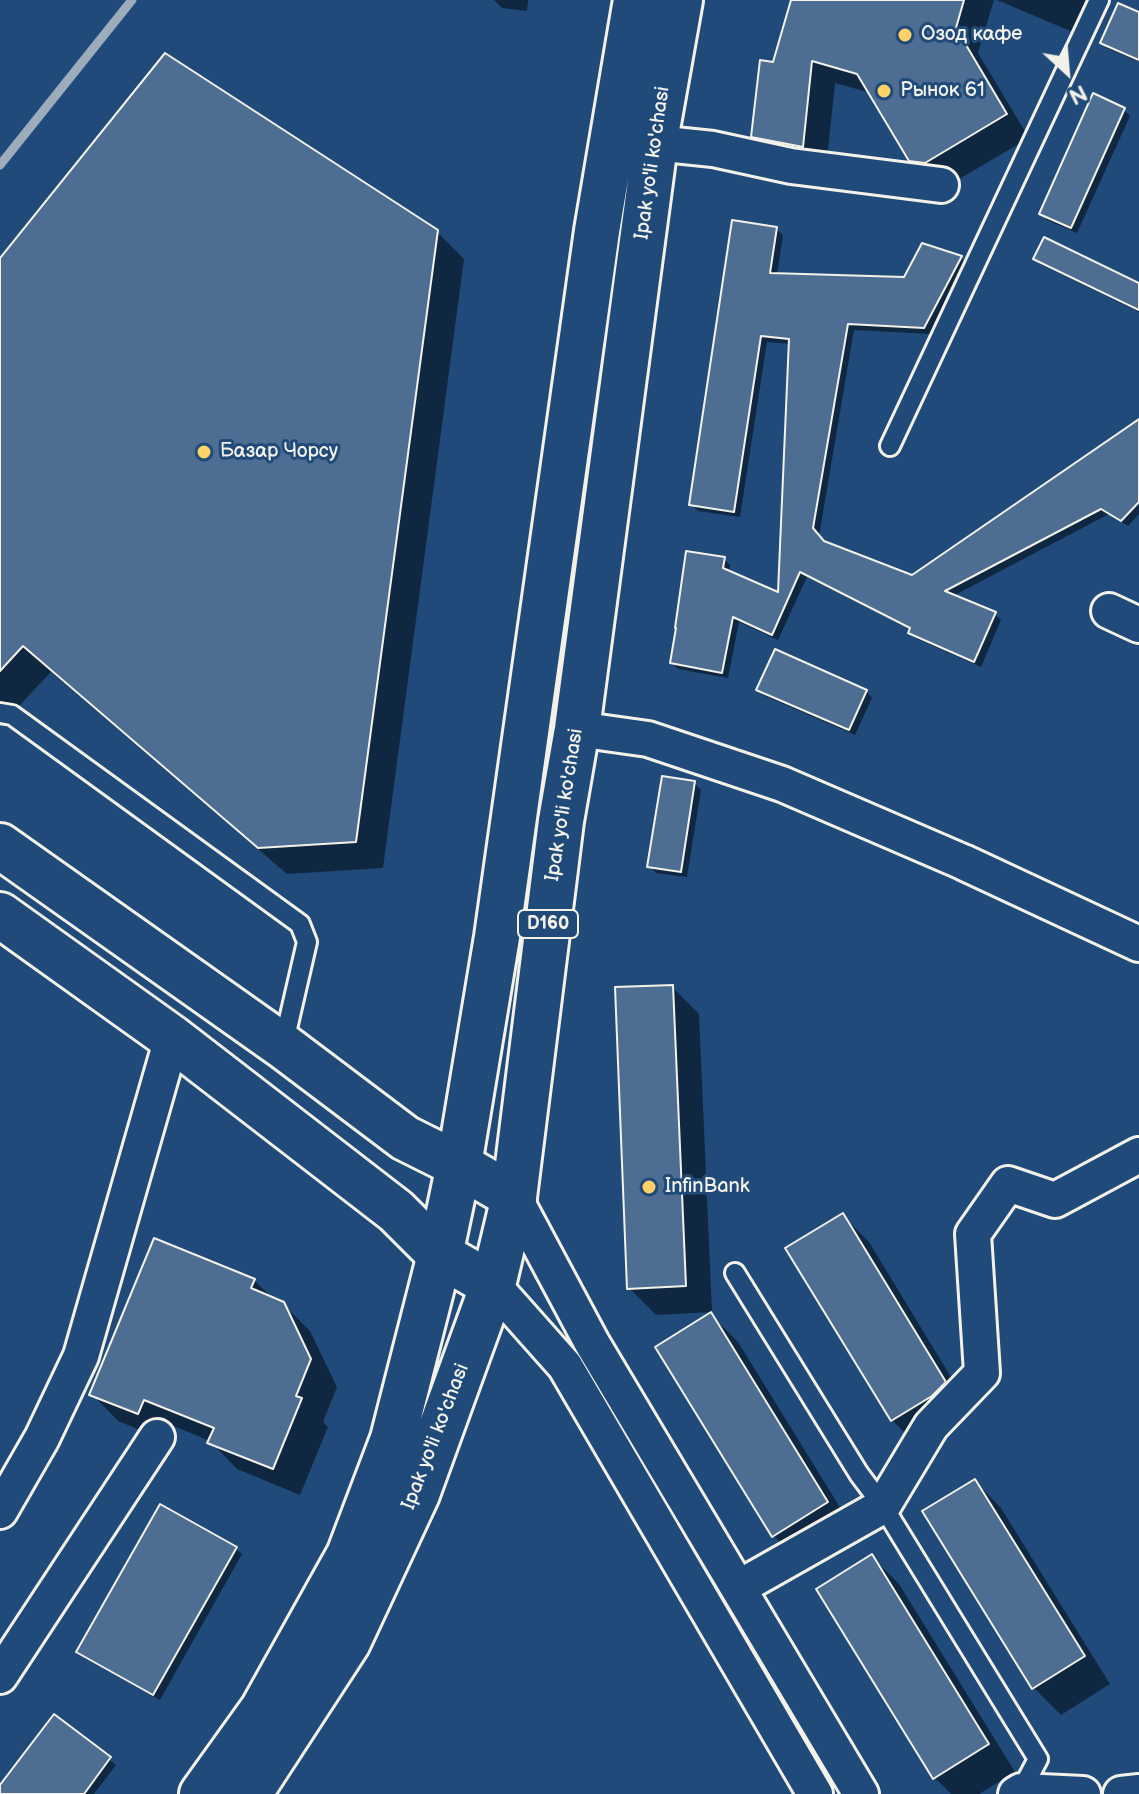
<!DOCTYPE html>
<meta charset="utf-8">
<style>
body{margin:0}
#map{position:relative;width:1139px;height:1794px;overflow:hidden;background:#1f4a7a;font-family:"Balsamiq Sans",sans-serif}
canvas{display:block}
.north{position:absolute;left:1027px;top:32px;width:80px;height:80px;-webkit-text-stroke:6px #1f4a7a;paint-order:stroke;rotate:154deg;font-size:22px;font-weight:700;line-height:32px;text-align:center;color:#f4f1e8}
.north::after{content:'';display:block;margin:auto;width:28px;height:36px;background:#f4f1e8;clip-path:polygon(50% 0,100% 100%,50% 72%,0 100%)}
</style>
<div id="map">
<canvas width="1139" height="1794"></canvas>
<div class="north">N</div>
</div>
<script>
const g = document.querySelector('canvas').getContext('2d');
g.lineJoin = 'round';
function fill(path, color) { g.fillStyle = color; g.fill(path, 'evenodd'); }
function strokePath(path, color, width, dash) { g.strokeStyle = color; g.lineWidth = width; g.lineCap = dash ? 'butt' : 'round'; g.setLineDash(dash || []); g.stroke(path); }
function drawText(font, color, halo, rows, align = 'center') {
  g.font = font + ' "Balsamiq Sans",sans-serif'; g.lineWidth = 6; g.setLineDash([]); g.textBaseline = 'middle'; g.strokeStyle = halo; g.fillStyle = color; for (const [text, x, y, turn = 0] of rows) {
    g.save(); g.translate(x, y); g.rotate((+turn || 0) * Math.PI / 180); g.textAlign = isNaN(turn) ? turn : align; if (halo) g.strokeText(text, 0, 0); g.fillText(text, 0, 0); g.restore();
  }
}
fill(new Path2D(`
 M 494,0 L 528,0 L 527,11 L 502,8 Z
 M 793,0 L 994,0 L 978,53 L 1029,138 L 949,185 L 934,183 L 910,160 L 871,93 L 835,83 L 826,170 L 777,160 L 753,136 Z
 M 997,0 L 1086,0 L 1094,8 L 1082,36 Z
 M 1139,15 L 1139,62 L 1109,49 L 1102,42 Z
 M 1124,110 L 1130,116 L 1077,233 L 1047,220 L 1041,214 Z
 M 776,229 L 783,235 L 777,275 L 905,279 L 923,245 L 961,258 L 967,264 L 931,334 L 854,330 L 819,536 L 825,544 L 912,577 L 1137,423 L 1139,417 L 1139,514 L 1128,526 L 1109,514 L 953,596 L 994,614 L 1001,620 L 981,667 L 917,639 L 910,632 L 911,630 L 807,577 L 778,640 L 739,622 L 728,678 L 678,669 L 672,663 L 724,559 L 730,565 L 729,573 L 780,595 L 791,344 L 767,342 L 740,517 L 698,511 L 691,504 Z
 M 437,232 L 464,259 L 383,868 L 287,874 L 51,672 L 0,726 L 0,262 Z
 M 1035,259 L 1139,285 L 1139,312 L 1042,265 Z
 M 759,689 L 866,691 L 872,698 L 855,735 L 765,696 Z
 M 694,783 L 701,790 L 687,877 L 656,873 L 650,866 Z
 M 672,987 L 699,1014 L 712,1312 L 656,1315 L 629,1288 Z
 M 842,1215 L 869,1242 L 971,1410 L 959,1423 L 919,1447 L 892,1420 Z
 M 254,1280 L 273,1299 L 283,1304 L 310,1331 L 337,1387 L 323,1422 L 328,1427 L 300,1495 L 237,1469 L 210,1441 L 171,1425 L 165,1440 L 118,1421 L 92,1394 Z
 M 711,1315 L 738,1342 L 854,1530 L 801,1562 L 774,1536 Z
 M 975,1481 L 1001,1508 L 1110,1684 L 1061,1715 L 1034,1688 Z
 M 235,1548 L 242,1554 L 160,1700 L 85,1658 L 79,1652 Z
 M 872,1557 L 899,1584 L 1015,1772 L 979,1794 L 951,1794 L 935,1778 Z
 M 54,1717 L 116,1765 L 94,1794 L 0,1794 L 0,1789 Z`), '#0007');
strokePath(new Path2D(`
 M 0,165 L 132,0`), '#9cacbb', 9);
const building = new Path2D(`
 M 791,0 L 964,0 L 956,28 L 1007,114 L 925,163 L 909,161 L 857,74 L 812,61 L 803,147 L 751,137 L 760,60 L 773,62 Z
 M 1118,3 L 1139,12 L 1139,60 L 1100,43 Z
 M 165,53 L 438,230 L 356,842 L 258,848 L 23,646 L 0,671 L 0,258 Z
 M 1093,93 L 1125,108 L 1071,228 L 1039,214 Z
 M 732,220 L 777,227 L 770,273 L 904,277 L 922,243 L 962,256 L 924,328 L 848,324 L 813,528 L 824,541 L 912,575 L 1139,419 L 1139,502 L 1121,521 L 1101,509 L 945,591 L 996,612 L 974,662 L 908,633 L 910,628 L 800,572 L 772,635 L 733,617 L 722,673 L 670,663 L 676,628 L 675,628 L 686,551 L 725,557 L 723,568 L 778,592 L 789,339 L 761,336 L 734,512 L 689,505 Z
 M 1044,237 L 1139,283 L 1139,310 L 1033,259 Z
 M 775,649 L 867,690 L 849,730 L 756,690 Z
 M 662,776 L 695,781 L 681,872 L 647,867 Z
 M 673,985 L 686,1286 L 627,1289 L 615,987 Z
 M 843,1213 L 946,1382 L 932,1396 L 891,1421 L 785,1248 Z
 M 154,1238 L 255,1279 L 251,1288 L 284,1302 L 311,1359 L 296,1396 L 302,1398 L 273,1469 L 207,1443 L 214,1428 L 144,1400 L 138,1414 L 89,1395 Z
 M 711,1312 L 828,1502 L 772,1537 L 655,1347 Z
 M 975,1479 L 1085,1656 L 1032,1689 L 922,1511 Z
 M 160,1504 L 237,1547 L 153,1695 L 76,1652 Z
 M 872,1554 L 989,1744 L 933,1779 L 816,1589 Z
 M 54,1714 L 111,1757 L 84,1794 L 0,1794 L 0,1785 Z`);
fill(building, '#4d6e92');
strokePath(building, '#f4f1e8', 2);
const lane = new Path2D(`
 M 890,446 L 1099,0
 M 0,713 L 12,715 L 300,924 L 307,942 L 283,1046
 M 735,1273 L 859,1474 L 883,1506 L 1038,1759 L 1021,1791`);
const street = new Path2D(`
 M 655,143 L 713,149 L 791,166 L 941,185
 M 1109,611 L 1139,625
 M 577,729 L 648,739 L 782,784 L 963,862 L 1139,944
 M 514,1197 L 592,1343 L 861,1794
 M 493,1285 L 565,1366 L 815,1794
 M 0,1511 L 42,1438 L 81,1356 L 172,1038
 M 738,1588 L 883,1506 L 931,1426 L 982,1373 L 973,1234 L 1008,1184 L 1055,1200 L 1139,1155
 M 0,1676 L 157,1437
 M 1016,1794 L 1021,1791 L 1083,1794
 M 1121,1794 L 1139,1792`);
const secondary = new Path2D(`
 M 0,846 L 283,1046 L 405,1138 L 459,1165 L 514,1197
 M 0,915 L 172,1038 L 396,1211 L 440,1255 L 493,1285`);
const primary = new Path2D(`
 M 202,1794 L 263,1709 L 349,1555 L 393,1439 L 440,1255 L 459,1165 L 497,937 L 597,231 L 636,0
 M 249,1794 L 348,1642 L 417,1494 L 493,1285 L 514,1197 L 561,821 L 577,729 L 657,129 L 680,0`);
strokePath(lane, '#f4f1e8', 24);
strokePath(street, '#f4f1e8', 40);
strokePath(secondary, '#f4f1e8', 50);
strokePath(primary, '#f4f1e8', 50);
strokePath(lane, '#1f4a7a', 18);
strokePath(street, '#1f4a7a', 34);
strokePath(secondary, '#1f4a7a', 44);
strokePath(primary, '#1f4a7a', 44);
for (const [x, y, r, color] of [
 [905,35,8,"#ffd166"],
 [884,91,8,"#ffd166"],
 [204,452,8,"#ffd166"],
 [649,1187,8,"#ffd166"]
]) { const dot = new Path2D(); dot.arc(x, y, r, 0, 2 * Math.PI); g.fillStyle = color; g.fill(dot); strokePath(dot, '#1f4a7a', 3); }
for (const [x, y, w] of [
 [548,924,60]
]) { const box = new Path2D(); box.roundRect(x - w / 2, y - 14, w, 28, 6); g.fillStyle = '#1f4a7a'; g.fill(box); strokePath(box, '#f4f1e8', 2); }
drawText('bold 18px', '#f4f1e8', null, [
 ["D160",548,924]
]);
drawText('20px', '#f4f1e8', '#1f4a7a', [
 ["Озод кафе",921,35],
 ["Рынок 61",900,91],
 ["Базар Чорсу",220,452],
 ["InfinBank",665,1187]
], 'left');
drawText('20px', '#f4f1e8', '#1f4a7a', [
 ["Ipak yo'li ko'chasi",653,163,-82],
 ["Ipak yo'li ko'chasi",565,805,-81],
 ["Ipak yo'li ko'chasi",436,1437,-69]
]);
</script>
